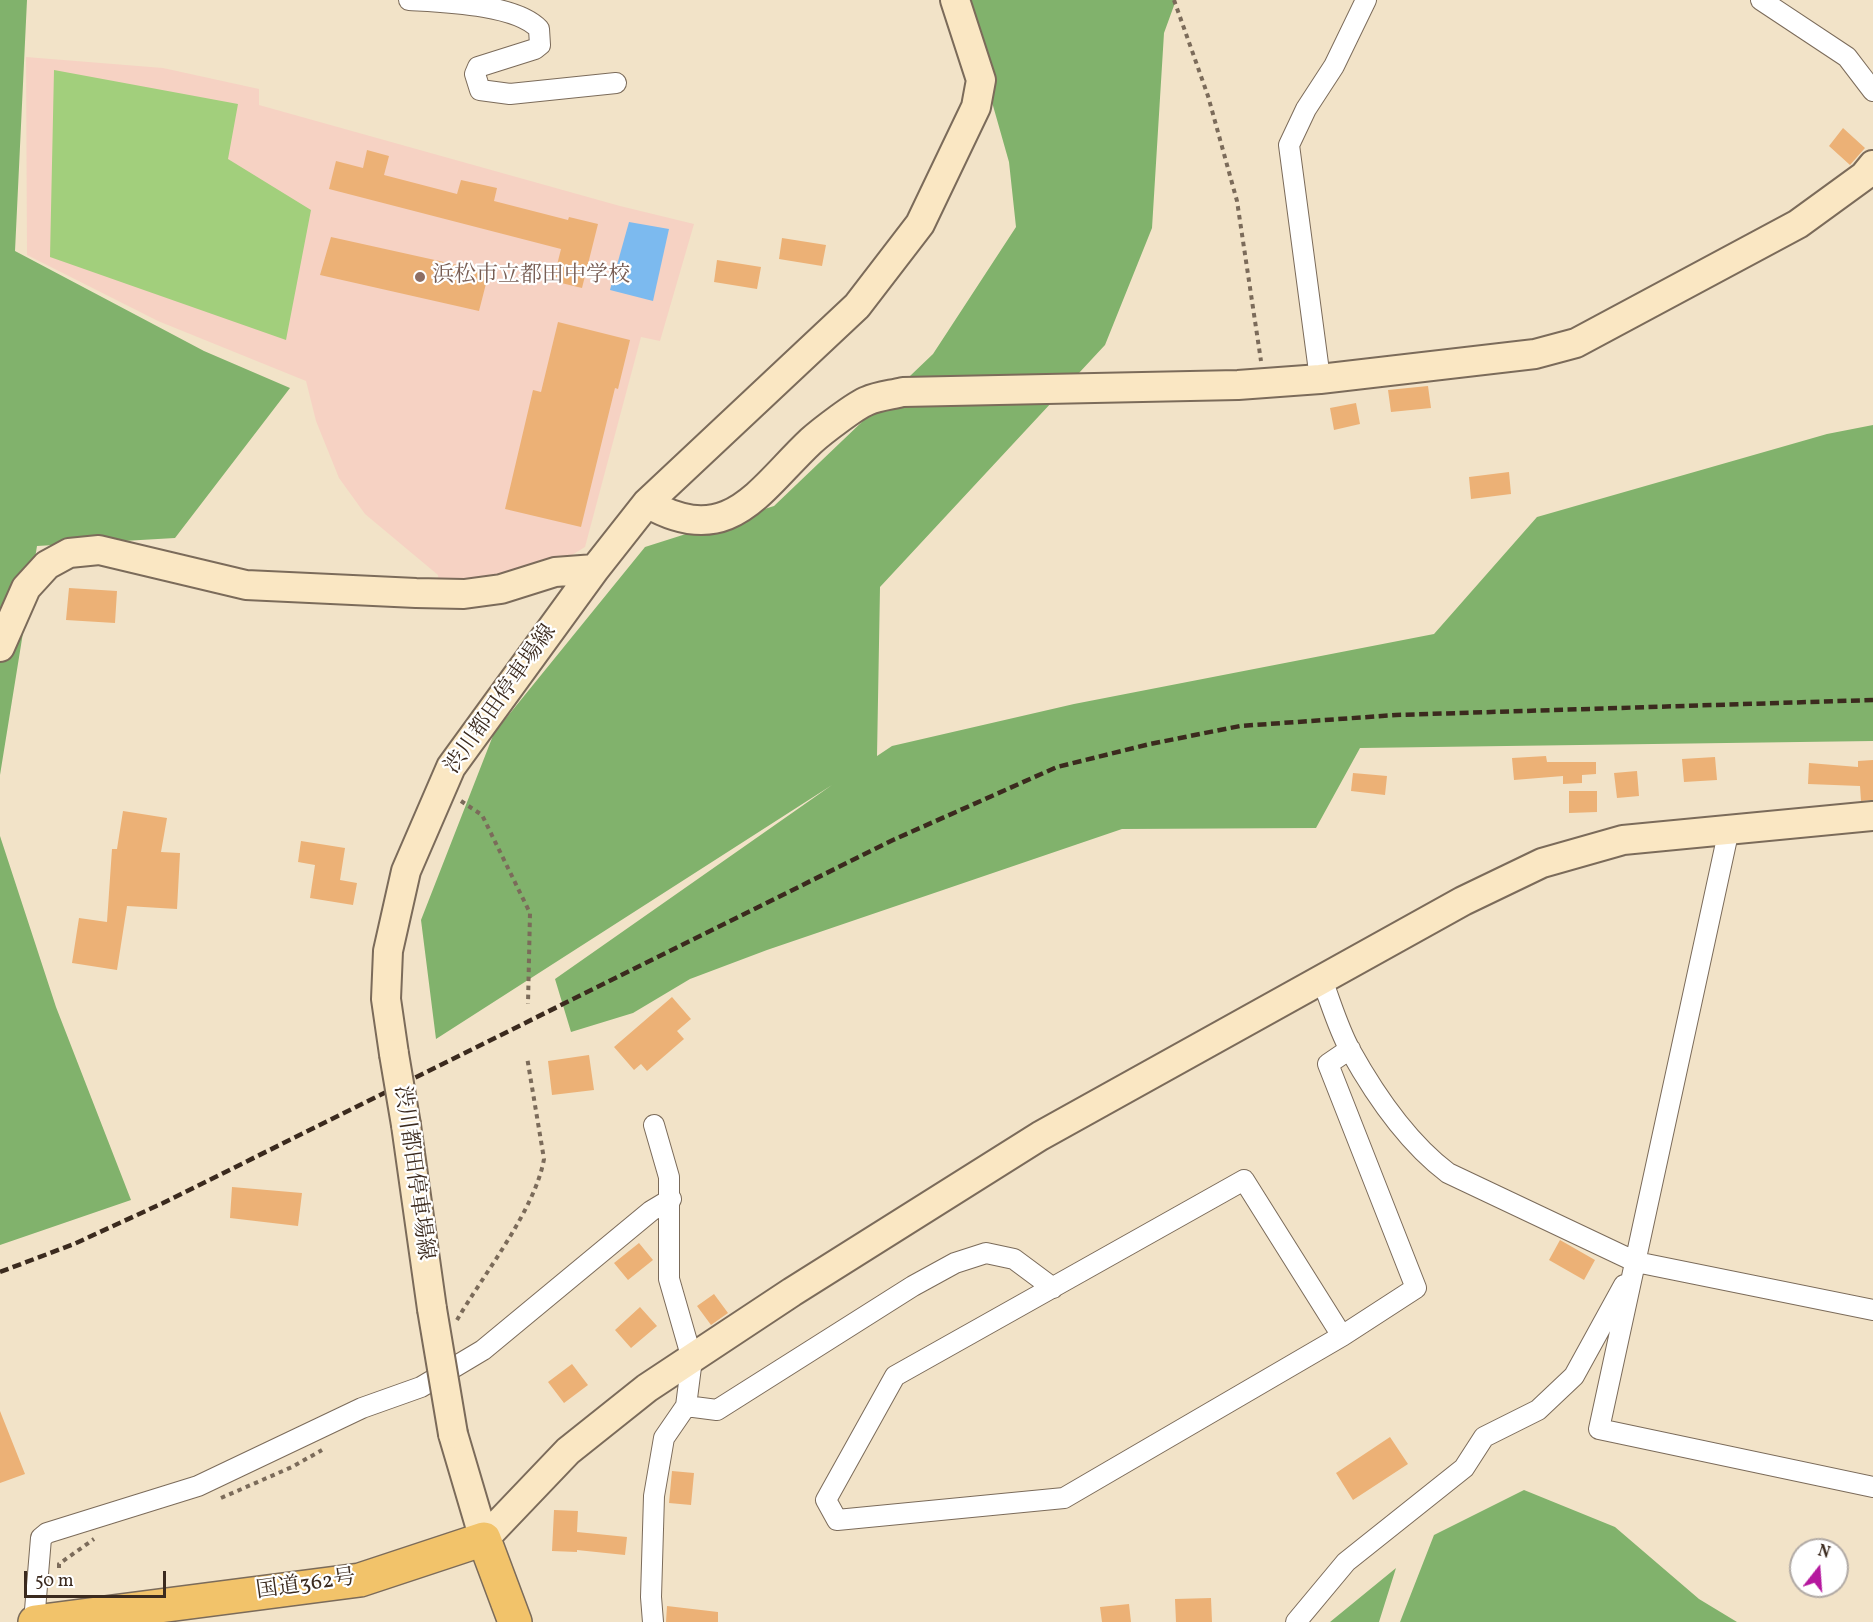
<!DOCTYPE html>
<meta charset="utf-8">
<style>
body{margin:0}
#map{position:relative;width:1873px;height:1622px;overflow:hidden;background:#f2e3c8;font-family:Vollkorn,serif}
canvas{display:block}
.north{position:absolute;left:1789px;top:1538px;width:60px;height:60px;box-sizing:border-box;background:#fff;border:2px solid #b1aaa5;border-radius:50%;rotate:17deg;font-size:16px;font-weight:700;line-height:24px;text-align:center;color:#3b2a1e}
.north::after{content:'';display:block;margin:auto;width:21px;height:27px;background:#b5179e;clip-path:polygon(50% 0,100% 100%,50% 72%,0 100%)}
.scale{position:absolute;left:24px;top:1571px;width:142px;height:27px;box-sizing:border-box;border:3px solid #3b2a1e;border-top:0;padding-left:8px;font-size:18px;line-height:21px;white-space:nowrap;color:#3b2a1e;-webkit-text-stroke:4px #fff;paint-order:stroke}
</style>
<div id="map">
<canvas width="1873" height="1622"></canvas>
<div class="north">N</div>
<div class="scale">50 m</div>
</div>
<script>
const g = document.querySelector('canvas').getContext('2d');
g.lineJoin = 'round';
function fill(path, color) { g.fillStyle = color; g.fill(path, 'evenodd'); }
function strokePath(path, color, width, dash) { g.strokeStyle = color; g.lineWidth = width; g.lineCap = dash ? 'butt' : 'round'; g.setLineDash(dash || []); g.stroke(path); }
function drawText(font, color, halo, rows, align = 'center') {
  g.font = font + ' Vollkorn,"Noto Serif JP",serif'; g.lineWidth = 4.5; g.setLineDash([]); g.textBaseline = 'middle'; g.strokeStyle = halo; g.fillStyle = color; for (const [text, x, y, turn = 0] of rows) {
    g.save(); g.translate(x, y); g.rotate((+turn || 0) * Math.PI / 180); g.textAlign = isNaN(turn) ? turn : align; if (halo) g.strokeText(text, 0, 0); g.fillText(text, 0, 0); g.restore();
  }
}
fill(new Path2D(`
 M 26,57 L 163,68 L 259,89 L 259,105 L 620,206 L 694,224 L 660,341 L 641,337 L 585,547 L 554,566 L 439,593 L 438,575 L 365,514 L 339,478 L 316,421 L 306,381 L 158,321 L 27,255 Z`), '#f6d2c3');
fill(new Path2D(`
 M 54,70 L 238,104 L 228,159 L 311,210 L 286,340 L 50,257 Z`), '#a2cf7c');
fill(new Path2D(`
 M 0,0 L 27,0 L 15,251 L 204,351 L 290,388 L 175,538 L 37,546 L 0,775 Z
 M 963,0 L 1176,0 L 1164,33 L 1152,228 L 1105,345 L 880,587 L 877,756 L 892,746 L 1074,704 L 1434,634 L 1537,517 L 1827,434 L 1873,425 L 1873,741 L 1360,748 L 1316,828 L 1122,829 L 767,950 L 690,979 L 633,1013 L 571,1032 L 555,979 L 832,785 L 436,1039 L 421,920 L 494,733 L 645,547 L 774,506 L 933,354 L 1016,227 L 1009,162 Z
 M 0,836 L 56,1007 L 131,1200 L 0,1245 Z
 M 1524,1490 L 1615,1527 L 1699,1599 L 1737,1622 L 1400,1622 L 1434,1535 Z
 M 1396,1568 L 1379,1622 L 1330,1622 Z`), '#81b26c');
fill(new Path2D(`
 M 629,222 L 669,229 L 653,301 L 610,290 Z`), '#7cbaef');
fill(new Path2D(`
 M 1843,128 L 1865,148 L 1850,165 L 1829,146 Z
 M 367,150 L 389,156 L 384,175 L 457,194 L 461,180 L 497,188 L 494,201 L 568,220 L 569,217 L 598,224 L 582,288 L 553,281 L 561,249 L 329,189 L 336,161 L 363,168 Z
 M 331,237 L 489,272 L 479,311 L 320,275 Z
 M 782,238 L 826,245 L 822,266 L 779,259 Z
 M 717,260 L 761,267 L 757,289 L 714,282 Z
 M 558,322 L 630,340 L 618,389 L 615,388 L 581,527 L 505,509 L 533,390 L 541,392 Z
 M 1428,386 L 1431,408 L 1391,412 L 1388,390 Z
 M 1356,403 L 1360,424 L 1334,430 L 1330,408 Z
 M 1509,472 L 1511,494 L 1471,499 L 1469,477 Z
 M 69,588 L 117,591 L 115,623 L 66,620 Z
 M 1546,756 L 1547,762 L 1596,762 L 1596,774 L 1582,775 L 1582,783 L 1563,784 L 1563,776 L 1514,780 L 1512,758 Z
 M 1715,757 L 1717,780 L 1684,782 L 1682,759 Z
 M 1873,760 L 1873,800 L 1861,801 L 1860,786 L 1808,784 L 1809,763 L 1858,767 L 1858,761 Z
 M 1637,771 L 1639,796 L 1617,798 L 1614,773 Z
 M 1353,773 L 1387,776 L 1385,795 L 1351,791 Z
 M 1569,791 L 1597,791 L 1597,812 L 1569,813 Z
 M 123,811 L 167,818 L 161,852 L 180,853 L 177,909 L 127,906 L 117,970 L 72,963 L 79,918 L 107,922 L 112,849 L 117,849 Z
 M 301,841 L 345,848 L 340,880 L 357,883 L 353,905 L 310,898 L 315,865 L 298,862 Z
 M 672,997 L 691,1019 L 677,1031 L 684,1039 L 647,1071 L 641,1064 L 634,1070 L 614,1047 Z
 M 589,1055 L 594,1090 L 552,1095 L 548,1061 Z
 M 232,1187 L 302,1193 L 298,1226 L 230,1218 Z
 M 1560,1240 L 1595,1260 L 1584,1280 L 1549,1260 Z
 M 639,1243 L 653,1260 L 628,1280 L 614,1263 Z
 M 714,1294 L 728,1313 L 711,1325 L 697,1306 Z
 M 640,1307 L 657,1326 L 631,1348 L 615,1330 Z
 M 572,1364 L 588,1385 L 564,1403 L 548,1382 Z
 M 0,1411 L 25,1474 L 0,1483 Z
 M 1390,1437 L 1408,1464 L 1353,1500 L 1336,1473 Z
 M 672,1471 L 694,1473 L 691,1505 L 669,1503 Z
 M 554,1510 L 578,1511 L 577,1532 L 627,1537 L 625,1555 L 577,1550 L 577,1552 L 552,1551 Z
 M 1211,1598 L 1212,1622 L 1176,1622 L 1175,1599 Z
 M 1129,1604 L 1131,1622 L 1102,1622 L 1100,1607 Z
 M 667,1606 L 718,1612 L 718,1622 L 666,1622 Z`), '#ecb176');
const street = new Path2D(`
 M 409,0 C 442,2 516,4 539,29 L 540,45 L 535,49 L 478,67 L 475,74 L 480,90 L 510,94 L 616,83
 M 1761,0 L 1847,57 L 1873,91
 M 1320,379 L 1289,145 L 1306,109 L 1334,66 L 1366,0
 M 1729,829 L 1599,1429 L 1873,1487
 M 1322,980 C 1331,1003 1338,1028 1350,1050 C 1375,1095 1407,1142 1448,1173 L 1636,1262 L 1873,1310
 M 1342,1336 L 1244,1180 L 895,1376 L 826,1500 L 837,1520 L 1064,1498 L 1342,1336 L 1416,1288 L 1328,1064 L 1350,1049
 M 686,1406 L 717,1410 L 913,1286 L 955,1263 L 986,1253 L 1014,1259 L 1053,1288
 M 34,1622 L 41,1538 L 47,1533 L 198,1486 L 362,1408 L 421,1387 L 483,1350 L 651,1211 L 671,1199
 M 653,1622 L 651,1597 L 654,1496 L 664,1438 L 686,1406 L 692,1359 L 669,1279 L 669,1177 L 654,1125
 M 1296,1622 L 1346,1562 L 1464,1468 L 1484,1437 L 1538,1410 L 1574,1376 L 1624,1285`);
const secondary = new Path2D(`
 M 647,503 C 729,550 758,491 811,441 C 821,432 856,405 867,401 C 878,396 891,395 903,392 L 1238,385 L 1320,379 L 1535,354 L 1576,343 L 1798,224 L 1864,176 L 1873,165
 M 0,647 L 26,588 L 47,565 L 69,553 L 99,550 L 246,585 L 416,593 L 464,594 L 501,589 L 555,572 L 595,569
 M 394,1054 L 386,999 L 388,951 L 406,871 L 451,767 L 595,569 L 647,503 L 857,306 L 920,224 L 976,107 L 981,80 L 955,0
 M 406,1125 L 432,1309
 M 453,1434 L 484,1539 L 568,1451 L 647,1388 L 792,1292 L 1040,1136 L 1463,901 L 1542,863 L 1623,840 L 1873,816`);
const highway = new Path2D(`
 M 35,1622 L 360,1580 L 484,1539 L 515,1622`);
strokePath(street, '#7b6b5a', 22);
strokePath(secondary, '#7b6b5a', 32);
strokePath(highway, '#7b6b5a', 36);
strokePath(new Path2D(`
 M 1174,0 L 1208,96 L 1237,201 L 1261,361
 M 461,801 L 482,815 L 530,913 L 528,1004
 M 457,1320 C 483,1275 535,1210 544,1159 L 527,1057
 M 221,1498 L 292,1467 L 322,1450
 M 59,1568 L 59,1564 L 94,1539`), '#7b6b5a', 4, [4.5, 4.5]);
strokePath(street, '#fff', 20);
strokePath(secondary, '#fae7c3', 28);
strokePath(highway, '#f2c36a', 33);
strokePath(new Path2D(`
 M 0,1272 L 74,1244 L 163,1203 L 893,840 L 1057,767 L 1150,744 L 1240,726 L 1396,715 L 1873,700`), '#3b2a1e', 4.5, [9, 4.5]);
const secondaryBridge = new Path2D(`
 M 394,1054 L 406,1125
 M 432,1309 L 453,1434`);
strokePath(secondaryBridge, '#7b6b5a', 32, []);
strokePath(secondaryBridge, '#fae7c3', 28);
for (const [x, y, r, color] of [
 [420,277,6,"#8d6e63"]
]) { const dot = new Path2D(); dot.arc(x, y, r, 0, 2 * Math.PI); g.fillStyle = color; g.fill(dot); strokePath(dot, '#fff', 2); }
drawText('22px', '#785e54', '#fff', [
 ["浜松市立都田中学校",432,277]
], 'left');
drawText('22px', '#3b2a1e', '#fff', [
 ["渋川都田停車場線",502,700,-55],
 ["渋川都田停車場線",412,1173,82],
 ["国道362号",306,1586,-8]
]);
</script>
